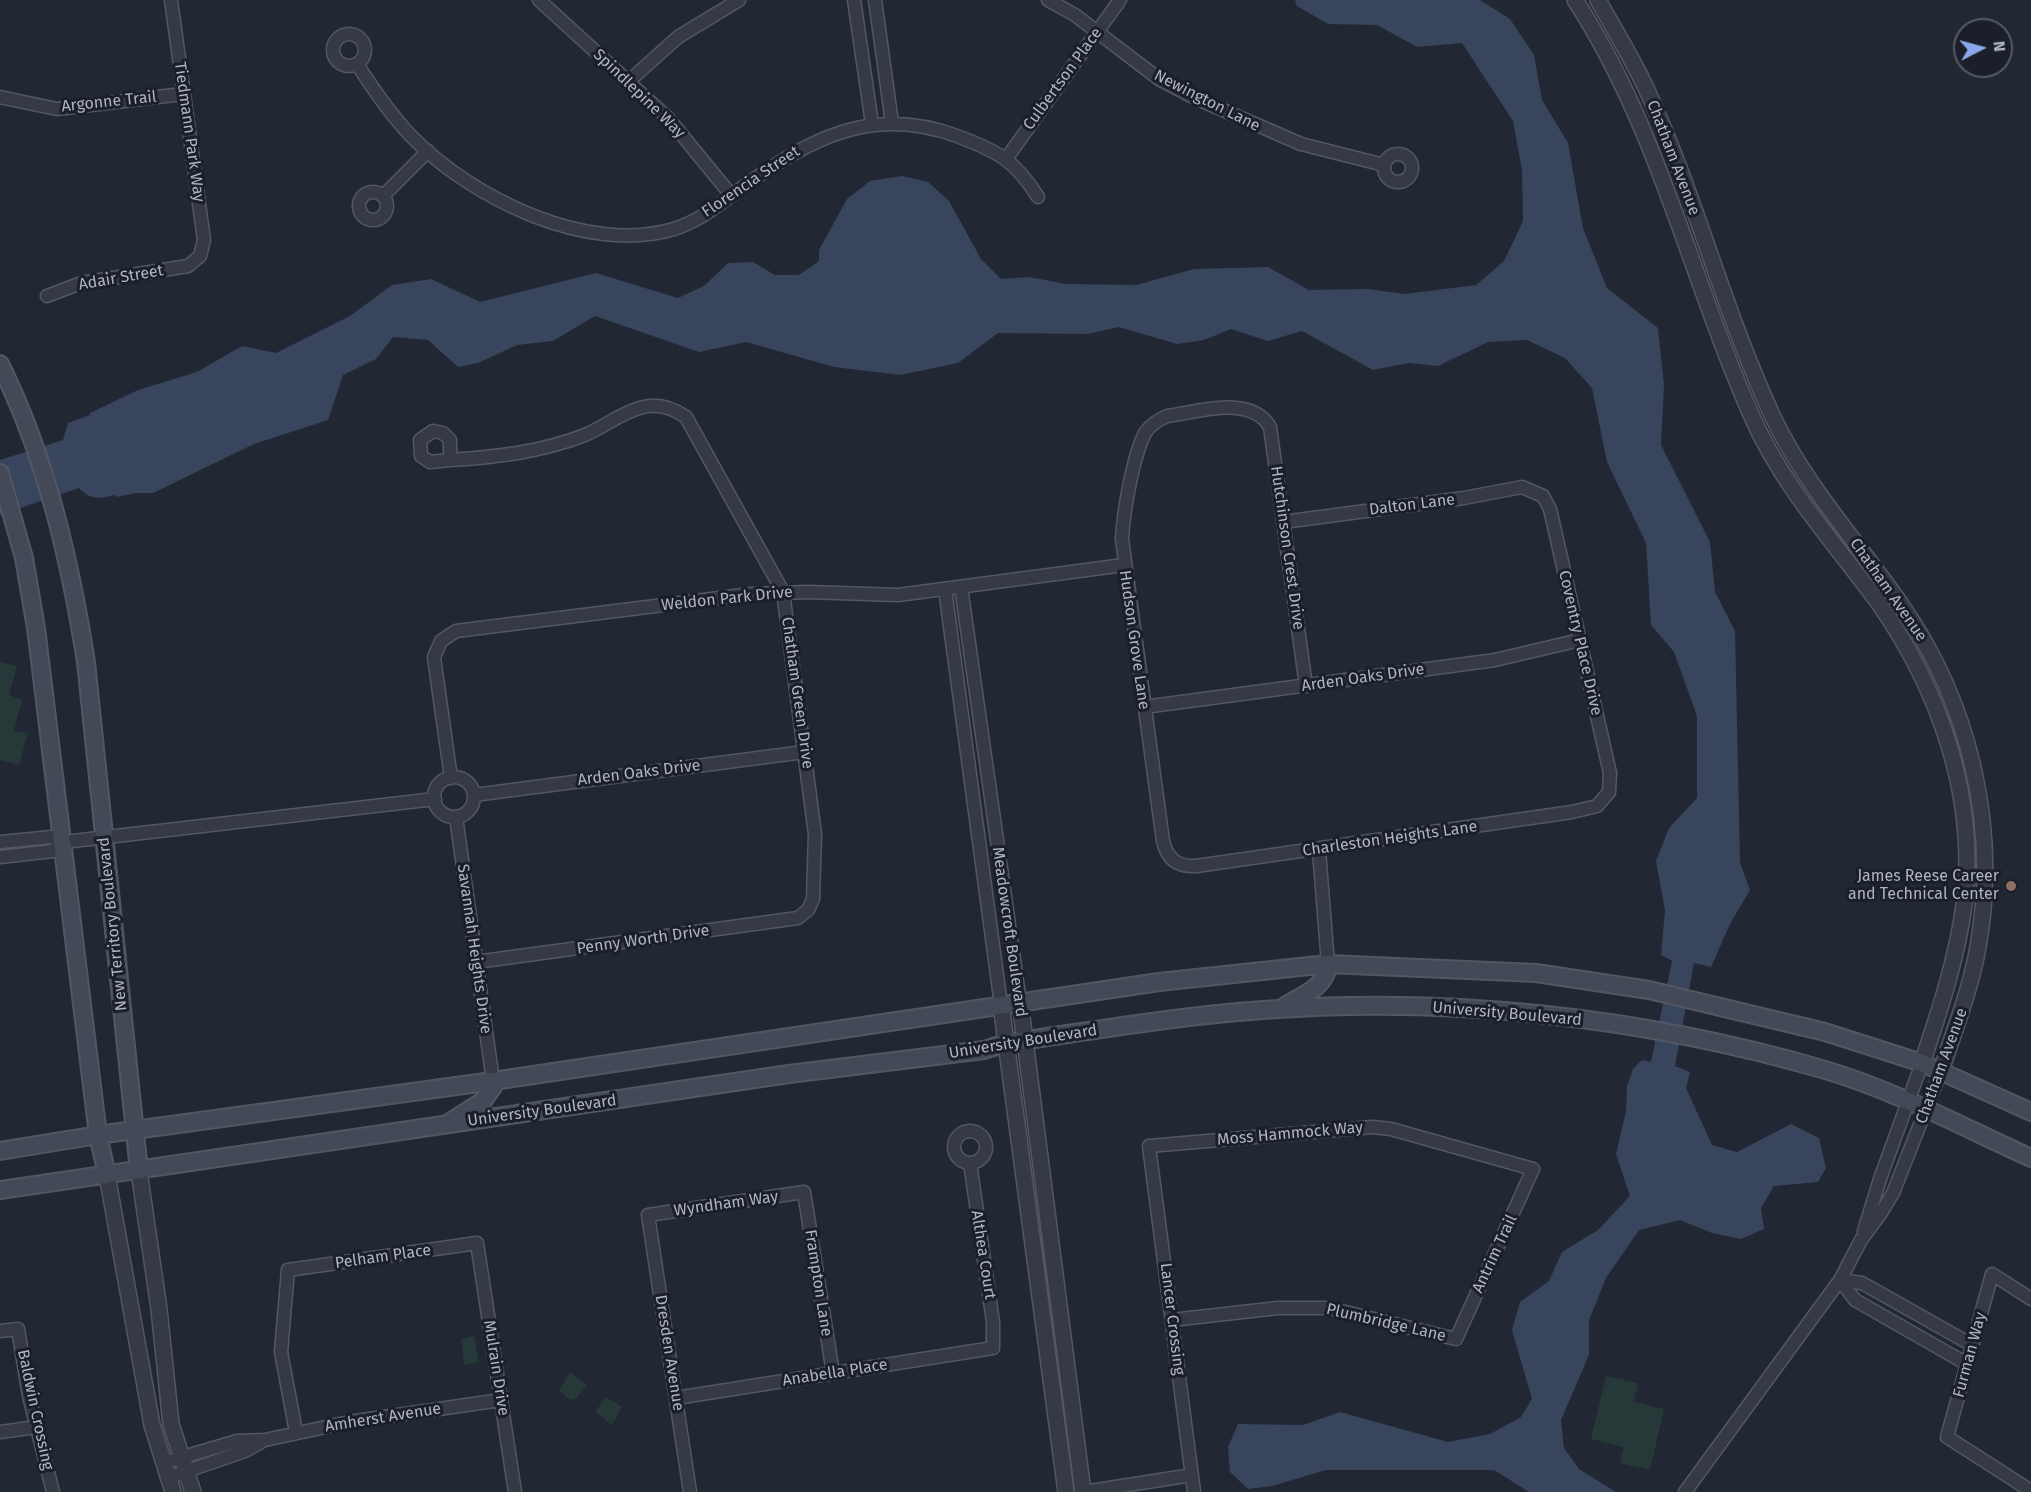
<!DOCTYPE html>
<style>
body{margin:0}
#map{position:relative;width:2031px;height:1492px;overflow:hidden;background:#212834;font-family:"Fira Sans",sans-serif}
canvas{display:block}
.north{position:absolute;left:1953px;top:18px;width:60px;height:60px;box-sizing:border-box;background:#1a1f29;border:2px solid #565b66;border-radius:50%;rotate:84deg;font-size:16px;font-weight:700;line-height:24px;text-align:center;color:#afb5c2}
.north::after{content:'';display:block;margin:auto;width:21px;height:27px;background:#89a8ec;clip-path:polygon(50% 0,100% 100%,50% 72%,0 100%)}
</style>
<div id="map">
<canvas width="2031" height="1492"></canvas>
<div class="north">N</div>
</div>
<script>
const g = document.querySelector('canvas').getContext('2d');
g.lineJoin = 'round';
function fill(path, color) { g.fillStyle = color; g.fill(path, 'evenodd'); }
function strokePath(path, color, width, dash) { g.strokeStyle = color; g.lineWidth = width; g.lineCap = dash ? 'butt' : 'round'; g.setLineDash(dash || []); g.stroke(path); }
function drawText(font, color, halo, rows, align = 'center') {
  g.font = font + ' "Fira Sans",sans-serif'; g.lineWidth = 6; g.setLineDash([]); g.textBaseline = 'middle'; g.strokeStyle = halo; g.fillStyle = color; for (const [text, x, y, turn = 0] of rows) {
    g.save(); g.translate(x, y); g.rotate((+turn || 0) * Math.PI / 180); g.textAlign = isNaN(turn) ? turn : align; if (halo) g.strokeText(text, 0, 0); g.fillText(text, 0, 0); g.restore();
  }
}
fill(new Path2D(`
 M 0,662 L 17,666 L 9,695 L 22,700 L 14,731 L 28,733 L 19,765 L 0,760 Z
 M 474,1336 L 479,1362 L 464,1365 L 461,1339 Z
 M 570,1372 L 587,1385 L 576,1399 L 571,1400 L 559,1391 Z
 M 1606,1376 L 1638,1383 L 1634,1402 L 1664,1409 L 1650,1470 L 1620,1463 L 1624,1447 L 1591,1439 Z
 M 606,1397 L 622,1407 L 612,1425 L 595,1412 Z`), '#273839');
fill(new Path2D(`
 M 1295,0 L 1480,0 L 1510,19 L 1534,55 L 1542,100 L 1568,143 L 1583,228 L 1607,288 L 1658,328 L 1664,385 L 1661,445 L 1710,542 L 1715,592 L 1735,631 L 1740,863 L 1750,890 L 1730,924 L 1711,967 L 1694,963 L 1675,1066 L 1690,1072 L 1686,1088 L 1712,1145 L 1737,1152 L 1791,1124 L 1819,1138 L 1826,1168 L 1818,1182 L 1774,1186 L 1761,1208 L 1764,1229 L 1741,1239 L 1712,1233 L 1680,1220 L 1639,1230 L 1606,1278 L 1589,1320 L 1589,1355 L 1561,1420 L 1564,1448 L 1579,1469 L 1616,1492 L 1529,1492 L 1494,1470 L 1326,1470 L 1272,1486 L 1248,1489 L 1230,1472 L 1228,1447 L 1238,1424 L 1303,1425 L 1340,1412 L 1448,1442 L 1490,1434 L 1521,1417 L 1532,1399 L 1512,1330 L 1520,1302 L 1549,1281 L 1562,1252 L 1598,1230 L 1630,1196 L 1616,1154 L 1626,1111 L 1627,1086 L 1633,1069 L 1642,1060 L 1651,1062 L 1672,961 L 1661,955 L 1665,910 L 1656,861 L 1669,828 L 1697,798 L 1697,716 L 1674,652 L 1651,625 L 1646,543 L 1607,462 L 1592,388 L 1565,358 L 1527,340 L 1488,342 L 1438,366 L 1409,363 L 1373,370 L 1302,331 L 1268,341 L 1231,329 L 1204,340 L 1177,344 L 1119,327 L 1088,334 L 998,333 L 958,363 L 900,375 L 834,367 L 746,342 L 699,352 L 595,316 L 553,341 L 517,345 L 478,363 L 458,367 L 428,340 L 393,337 L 376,359 L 343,375 L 328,420 L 254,444 L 153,493 L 136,493 L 116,497 L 115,495 C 100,499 90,500 79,488 L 0,515 L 0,460 L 63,440 L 68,423 L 90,415 L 90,413 L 138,390 L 197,372 L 242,346 L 276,353 L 350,316 L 392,285 L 431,279 L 480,302 L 596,273 L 678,298 L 704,286 L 728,263 L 753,262 L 775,275 L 799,275 L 819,261 L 819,250 L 847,199 L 870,181 L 902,176 L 928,182 L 949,201 L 981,259 L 1001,279 L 1029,277 L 1066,284 L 1136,285 L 1194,269 L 1268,267 L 1309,290 L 1368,289 L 1405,294 L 1476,285 L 1504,261 L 1523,221 L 1522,171 L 1513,121 L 1462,43 L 1417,47 L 1377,25 L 1328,24 L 1297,6 Z`), '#38455c');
const minor = new Path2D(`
 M 539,0 L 668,118 L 731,195
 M 854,0 L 872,124
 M 875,0 L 892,123
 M 1048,0 L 1075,15 L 1159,79 L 1193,97 L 1301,144 L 1384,165
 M333 50a16 16 0 1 1 32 0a16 16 0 1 1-32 0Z
 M 357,64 C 373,89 390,114 411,136 C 471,198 587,255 674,229 C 700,221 721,203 743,187 C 811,138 872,105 957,136 C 997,151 1015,160 1038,197
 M 628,82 L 678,37 L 739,0
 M 0,97 L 57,109 L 183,94
 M1384 168a14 14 0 1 1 28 0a14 14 0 1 1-28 0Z
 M 1006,159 L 1120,0
 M359 206a14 14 0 1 1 28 0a14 14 0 1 1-28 0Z
 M 383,196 L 428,151
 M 47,296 L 81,283 L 188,266 L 200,256 L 204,240 L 171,0
 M 433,431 L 443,433 L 450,440 L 450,460 L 430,462 L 421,456 L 420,440 Z
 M 450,460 C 497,457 541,452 585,435 C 604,427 622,412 643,407 C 659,403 673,408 686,417 L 783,592 L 815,834 L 813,899 L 808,910 L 798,918 L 476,962
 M 1283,522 L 1464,498 L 1522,487 L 1543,496 L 1550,509 L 1610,773 L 1609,792 L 1597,806 L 1572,812 L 1196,866 C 1178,867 1167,859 1163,841 L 1122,539 C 1123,514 1133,456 1145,433 C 1150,425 1158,420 1167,416 C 1198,412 1251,394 1270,427 L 1306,686
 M 961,587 L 1020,1002
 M 945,589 L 1001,1005
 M 1144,707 L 1495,660 L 1580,640
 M434 797a20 20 0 1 1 40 0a20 20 0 1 1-40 0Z
 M 451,778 L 434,657 L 441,641 L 456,631 L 751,594 L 808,592 L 898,595 L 1124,565
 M 474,795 L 804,752
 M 456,817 L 493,1081
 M 0,842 L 52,837 L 64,842 L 435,799
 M 1319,850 L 1328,964
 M 0,857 L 53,851 L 64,842
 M954 1147a16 16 0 1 1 32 0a16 16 0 1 1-32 0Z
 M 1864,1231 L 1880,1179 L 1922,1063
 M 1840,1280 L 1855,1300 L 1967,1364
 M 1840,1280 L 1862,1283 L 1972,1345
 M 2031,1299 L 1992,1274 L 1947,1437 L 2031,1491
 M 1172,1320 L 1278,1308 L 1329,1308 L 1456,1339 L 1533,1169 L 1391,1129 L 1372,1127 L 1149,1146 L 1194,1492
 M 0,1331 L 18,1329 L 29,1396 L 53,1492
 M 676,1398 L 993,1348 L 993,1322 L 970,1163
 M 0,1432 L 36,1427
 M 296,1432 L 281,1352 L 288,1270 L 477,1243 L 515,1492
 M 163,1463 L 237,1441 L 265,1440 L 349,1422 L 501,1400
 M 167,1478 L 245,1451 L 261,1442
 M 690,1492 L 648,1215 L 804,1192 L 833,1373
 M 1084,1492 L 1192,1475
 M 1685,1492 L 1840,1280 L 1861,1240 L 1881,1213 L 1893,1193 L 1941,1071`);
const tertiary = new Path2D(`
 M 1575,0 C 1659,129 1691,280 1753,419 C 1784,488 1834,542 1878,602 C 1939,689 1978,798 1964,905 C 1957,958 1939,1013 1922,1063
 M 1598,0 C 1614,29 1632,58 1646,88 C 1695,194 1723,310 1773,417 C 1806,487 1858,542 1902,606 C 1969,703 1998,824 1979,941 C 1972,986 1955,1028 1941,1071
 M 1020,1002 L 1083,1492
 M 1001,1005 L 1066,1492
 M 139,1171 L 159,1309 L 171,1424 L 193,1492
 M 107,1175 L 152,1425 L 173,1492`);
const secondary = new Path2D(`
 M 0,364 C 46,457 70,560 86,662 L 139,1171
 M 0,473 L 24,558 L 36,628 L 98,1135 L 107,1175
 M 1282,1008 C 1301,995 1326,989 1328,964
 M 450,1122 L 483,1101 L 493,1087 L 493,1081
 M 0,1151 L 98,1135 L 493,1081 L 1159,982 L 1328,964 L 1536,973 L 1649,990 L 1825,1032 L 1922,1063 L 2031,1112
 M 0,1190 L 789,1074 L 984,1050 L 1006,1043 C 1091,1031 1177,1016 1263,1010 C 1450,996 1642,1017 1822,1069 C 1894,1090 1963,1127 2031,1158`);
strokePath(minor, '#525863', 15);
strokePath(tertiary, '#525863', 18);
strokePath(secondary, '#525863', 20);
strokePath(minor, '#353a45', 12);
strokePath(tertiary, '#353a45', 15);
strokePath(secondary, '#434957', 16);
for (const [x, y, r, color] of [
 [2011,886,6,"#8d6e63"]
]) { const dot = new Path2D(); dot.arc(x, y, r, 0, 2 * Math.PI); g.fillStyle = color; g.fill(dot); strokePath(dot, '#1a1f29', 2); }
drawText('16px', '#afb5c2', '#1a1f29', [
 ["Culbertson Place",1063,79,-54],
 ["Spindlepine Way",639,94,44],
 ["Newington Lane",1207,101,27],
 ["Argonne Trail",109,102,-6],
 ["Tiedmann Park Way",189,132,82],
 ["Chatham Avenue",1673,158,69],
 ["Florencia Street",751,182,-34],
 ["Adair Street",121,278,-10],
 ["Dalton Lane",1412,505,-7],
 ["Hutchinson Crest Drive",1287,548,82],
 ["Chatham Avenue",1888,590,55],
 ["Weldon Park Drive",727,599,-6],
 ["Hudson Grove Lane",1134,640,82],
 ["Coventry Place Drive",1580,643,77],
 ["Arden Oaks Drive",1363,678,-8],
 ["Chatham Green Drive",797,693,82],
 ["Arden Oaks Drive",639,773,-7],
 ["Charleston Heights Lane",1390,839,-8],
 ["New Territory Boulevard",113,924,-96],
 ["Meadowcroft Boulevard",1009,932,82],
 ["Penny Worth Drive",643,940,-8],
 ["Savannah Heights Drive",474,949,82],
 ["University Boulevard",1507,1014,5],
 ["University Boulevard",1023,1042,-9],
 ["Chatham Avenue",1942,1066,-70],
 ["University Boulevard",542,1111,-8],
 ["Moss Hammock Way",1290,1134,-5],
 ["Wyndham Way",726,1204,-8],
 ["Antrim Trail",1495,1254,-65],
 ["Althea Court",983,1255,81],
 ["Pelham Place",383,1257,-8],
 ["Frampton Lane",818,1283,81],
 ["Lancer Crossing",1172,1319,83],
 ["Plumbridge Lane",1386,1323,13],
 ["Dresden Avenue",669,1353,81],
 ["Furman Way",1970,1355,-75],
 ["Mulrain Drive",496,1368,81],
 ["Anabella Place",835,1373,-9],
 ["Baldwin Crossing",35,1410,78],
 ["Amherst Avenue",383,1418,-9]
]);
drawText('16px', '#afb5c2', '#1a1f29', [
 ["James Reese Career",1999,877],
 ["and Technical Center",1999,895]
], 'right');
</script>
